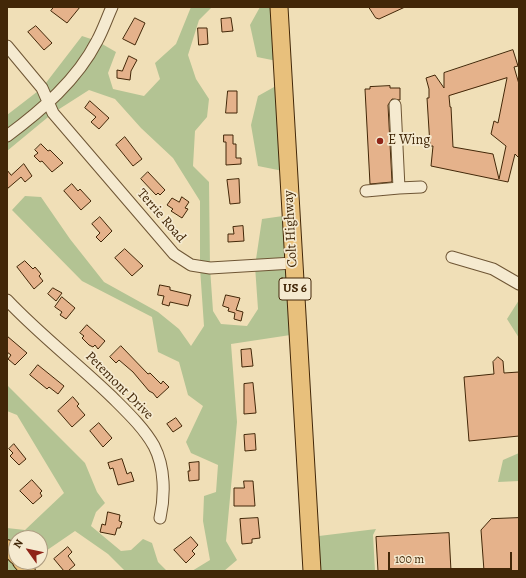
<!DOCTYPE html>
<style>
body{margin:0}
#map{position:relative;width:526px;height:578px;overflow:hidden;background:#f0dfb7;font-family:Alegreya,serif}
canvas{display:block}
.frame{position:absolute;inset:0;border:8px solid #422708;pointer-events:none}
.north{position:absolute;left:8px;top:530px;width:40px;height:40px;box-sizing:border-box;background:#f5ead0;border:1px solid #ad9c80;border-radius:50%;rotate:303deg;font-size:11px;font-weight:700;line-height:16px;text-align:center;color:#422708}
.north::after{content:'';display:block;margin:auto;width:14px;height:18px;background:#8f2418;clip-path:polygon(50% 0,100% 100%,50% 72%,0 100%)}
.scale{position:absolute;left:388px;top:552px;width:124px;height:18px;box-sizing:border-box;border:2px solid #422708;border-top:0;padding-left:5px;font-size:12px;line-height:14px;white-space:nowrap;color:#422708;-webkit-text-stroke:3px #f5ead0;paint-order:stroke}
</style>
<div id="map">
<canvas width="526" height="578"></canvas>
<div class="frame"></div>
<div class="north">N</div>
<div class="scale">100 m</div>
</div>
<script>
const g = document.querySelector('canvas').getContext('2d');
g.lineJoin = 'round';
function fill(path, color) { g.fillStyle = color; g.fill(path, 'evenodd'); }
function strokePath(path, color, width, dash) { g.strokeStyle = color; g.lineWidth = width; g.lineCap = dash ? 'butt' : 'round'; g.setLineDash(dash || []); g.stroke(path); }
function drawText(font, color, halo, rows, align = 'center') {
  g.font = font + ' Alegreya,serif'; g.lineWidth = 3.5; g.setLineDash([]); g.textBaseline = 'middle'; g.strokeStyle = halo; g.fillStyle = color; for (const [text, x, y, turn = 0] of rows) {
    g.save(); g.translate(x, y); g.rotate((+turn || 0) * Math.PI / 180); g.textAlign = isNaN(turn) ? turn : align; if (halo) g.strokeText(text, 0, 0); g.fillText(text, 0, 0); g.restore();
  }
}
fill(new Path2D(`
 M 191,7 L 212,7 L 199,20 L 188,55 L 196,79 L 209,99 L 207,117 L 195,131 L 193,166 L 209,182 L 210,268 L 213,311 L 221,324 L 247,326 L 258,309 L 255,266 L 262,219 L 290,215 L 288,172 L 258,166 L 251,125 L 258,96 L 283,82 L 282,62 L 257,57 L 250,25 L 260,7 L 285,7 L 319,536 L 376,529 L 373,535 L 375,571 L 312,571 L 297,334 L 231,344 L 237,422 L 226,541 L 237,560 L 224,571 L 192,571 L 210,560 L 203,521 L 204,496 L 216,492 L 218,465 L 191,453 L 186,442 L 203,406 L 188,395 L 179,362 L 158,352 L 152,317 L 82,281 L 12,210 L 25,196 L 41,197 L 70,239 L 104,282 L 158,312 L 179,329 L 191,346 L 204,326 L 200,268 L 200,201 L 173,158 L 141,128 L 115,99 L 89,90 L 53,113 L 7,151 L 7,115 L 42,88 L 82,36 L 97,41 L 116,52 L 108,73 L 113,89 L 144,96 L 160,79 L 155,63 L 176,44 Z
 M 519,300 L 519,338 L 507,319 Z
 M 7,385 L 85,463 L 97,492 L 105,503 L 96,512 L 91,526 L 121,551 L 131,550 L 143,539 L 152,543 L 158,562 L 167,571 L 125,571 L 108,554 L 75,531 L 40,555 L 40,538 L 16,538 L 16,562 L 31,562 L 24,567 L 28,571 L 7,571 L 7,528 L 25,530 L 64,493 L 17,415 L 7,411 Z
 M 519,453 L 519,481 L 498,482 L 503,460 Z`), '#b3c393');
const building = new Path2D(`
 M 54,7 L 80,7 L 67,23 L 51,11 Z
 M 369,7 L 405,7 L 379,19 L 376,18 Z
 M 135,18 L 145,23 L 135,45 L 123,39 Z
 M 231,18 L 233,31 L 222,32 L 221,19 Z
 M 36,26 L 52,43 L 44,50 L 28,32 Z
 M 198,28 L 207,28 L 208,44 L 199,45 Z
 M 513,50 L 518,66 L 514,67 L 519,84 L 519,158 L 515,154 L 508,182 L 431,166 L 433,146 L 430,146 L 427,98 L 429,98 L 429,89 L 426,78 L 435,75 L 444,88 L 444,73 ZM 507,78 L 498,123 L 494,121 L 491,134 L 506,146 L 499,179 L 493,154 L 453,147 L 451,107 L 450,107 L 449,96 Z
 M 129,56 L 137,60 L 131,71 L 130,80 L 117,78 L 117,70 L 122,71 Z
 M 390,86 L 390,88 L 400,88 L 400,100 L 392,99 L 388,105 L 392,182 L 370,184 L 365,89 L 370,89 L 370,87 Z
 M 228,91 L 237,91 L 237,113 L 226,113 Z
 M 90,101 L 109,118 L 99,129 L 91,122 L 96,117 L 85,108 Z
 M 224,135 L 233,135 L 233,144 L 236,144 L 236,158 L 241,158 L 241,164 L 226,165 L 226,142 L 224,142 Z
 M 125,137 L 142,159 L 133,166 L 116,145 Z
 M 41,144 L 48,151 L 50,150 L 63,163 L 52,172 L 42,161 L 40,162 L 34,156 L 38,153 L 35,150 Z
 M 24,164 L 32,176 L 25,182 L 21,177 L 7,189 L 7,170 L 11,175 Z
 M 148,172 L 165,190 L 160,195 L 158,193 L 156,195 L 141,179 Z
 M 239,179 L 240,203 L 230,204 L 227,180 Z
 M 72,184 L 78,191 L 80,189 L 91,201 L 81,210 L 64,191 Z
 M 182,197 L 189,202 L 185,208 L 188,209 L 182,218 L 171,211 L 173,209 L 167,205 L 172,198 L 179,202 Z
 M 100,217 L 112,231 L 101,242 L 96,237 L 100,233 L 92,224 Z
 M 243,226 L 244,241 L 228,242 L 228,234 L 234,234 L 233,227 Z
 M 125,249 L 143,266 L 132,276 L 115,258 Z
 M 25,261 L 33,269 L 35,267 L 41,274 L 39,276 L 43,281 L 34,289 L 17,267 Z
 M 160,285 L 170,287 L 170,290 L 191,295 L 188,306 L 170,302 L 169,306 L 162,304 L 164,296 L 158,295 Z
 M 53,288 L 62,293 L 56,301 L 48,294 Z
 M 226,295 L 240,298 L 236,310 L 243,312 L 241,321 L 234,319 L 235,313 L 228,311 L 229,308 L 223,306 Z
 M 62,297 L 75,308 L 66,319 L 60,315 L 62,312 L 55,307 Z
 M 87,325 L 105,341 L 98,349 L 95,345 L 93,347 L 89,345 L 82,338 L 84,336 L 80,333 Z
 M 7,336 L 27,353 L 15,365 L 8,359 L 11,355 L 7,352 Z
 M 121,346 L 148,374 L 150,373 L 161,384 L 163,381 L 169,387 L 157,398 L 153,393 L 149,391 L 133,372 L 119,360 L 116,363 L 110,357 Z
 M 251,349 L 253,366 L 242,367 L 241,350 Z
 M 498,357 L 503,361 L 504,373 L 519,372 L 519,436 L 469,441 L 464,377 L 494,374 L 493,362 Z
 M 38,365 L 64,386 L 58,394 L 49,387 L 47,389 L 30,375 Z
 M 253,383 L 256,413 L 244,414 L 244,384 Z
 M 73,397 L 79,404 L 77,406 L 85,415 L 72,427 L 58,411 Z
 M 176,418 L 182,426 L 173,432 L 167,424 Z
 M 99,423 L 112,438 L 103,447 L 90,431 Z
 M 255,434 L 256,450 L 245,451 L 244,435 Z
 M 14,444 L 26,459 L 19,465 L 10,456 L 13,453 L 9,449 Z
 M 122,459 L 127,474 L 131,472 L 134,481 L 118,485 L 113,468 L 110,469 L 108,463 Z
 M 199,462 L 199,480 L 189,481 L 188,471 L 190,471 L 189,463 Z
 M 32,480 L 42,491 L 40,493 L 42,496 L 33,504 L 20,491 Z
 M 244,481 L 253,481 L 255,506 L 234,506 L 234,488 L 244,488 Z
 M 108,512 L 120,515 L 119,521 L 122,522 L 120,528 L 117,528 L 115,535 L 100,532 L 102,524 L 105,525 Z
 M 258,518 L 260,538 L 252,539 L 252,543 L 242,544 L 240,519 Z
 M 519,518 L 519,571 L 484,571 L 481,530 L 491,519 Z
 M 449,533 L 451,571 L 378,571 L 376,537 Z
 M 191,537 L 198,545 L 192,551 L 195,554 L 186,563 L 174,550 Z
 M 68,547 L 72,552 L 68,556 L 75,565 L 68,571 L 64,571 L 54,559 Z`);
fill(building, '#e5b28b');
strokePath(building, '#422708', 1);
const minor = new Path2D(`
 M 7,46 L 42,88 L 53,113 L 174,254 L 191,265 L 210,268 L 293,263
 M 395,105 L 399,188 L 421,187
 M 7,136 C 42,110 77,80 97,41 C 103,30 107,18 112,7
 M 366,191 L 399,188
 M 452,257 L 493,269 L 519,284
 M 7,300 C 40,335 78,364 112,397 C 127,412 144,428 154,446 C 165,467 165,496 160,518`);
const major = new Path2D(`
 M 7,547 L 16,557
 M 20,562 L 28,571`);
const highway = new Path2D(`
 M 279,7 L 312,571`);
strokePath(minor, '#6e5534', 13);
strokePath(major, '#422708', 16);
strokePath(highway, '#422708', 19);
strokePath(minor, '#f5ead0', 11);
strokePath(major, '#e8c07c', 14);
strokePath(highway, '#e8c07c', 17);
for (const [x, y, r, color] of [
 [380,141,4,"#8f2418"]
]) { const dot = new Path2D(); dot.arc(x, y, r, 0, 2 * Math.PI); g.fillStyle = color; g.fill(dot); strokePath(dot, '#f5ead0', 1.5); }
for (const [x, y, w] of [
 [295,289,32]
]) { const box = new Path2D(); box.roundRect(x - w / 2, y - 11, w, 22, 3); g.fillStyle = '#f5ead0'; g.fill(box); strokePath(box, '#422708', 1); }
drawText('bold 13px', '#422708', null, [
 ["US 6",295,289]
]);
drawText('14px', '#422708', '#f5ead0', [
 ["E Wing",388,141]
], 'left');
drawText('14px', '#422708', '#f5ead0', [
 ["Terrie Road",161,216,49],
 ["Colt Highway",291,229,-93],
 ["Petemont Drive",119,386,45]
]);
</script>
